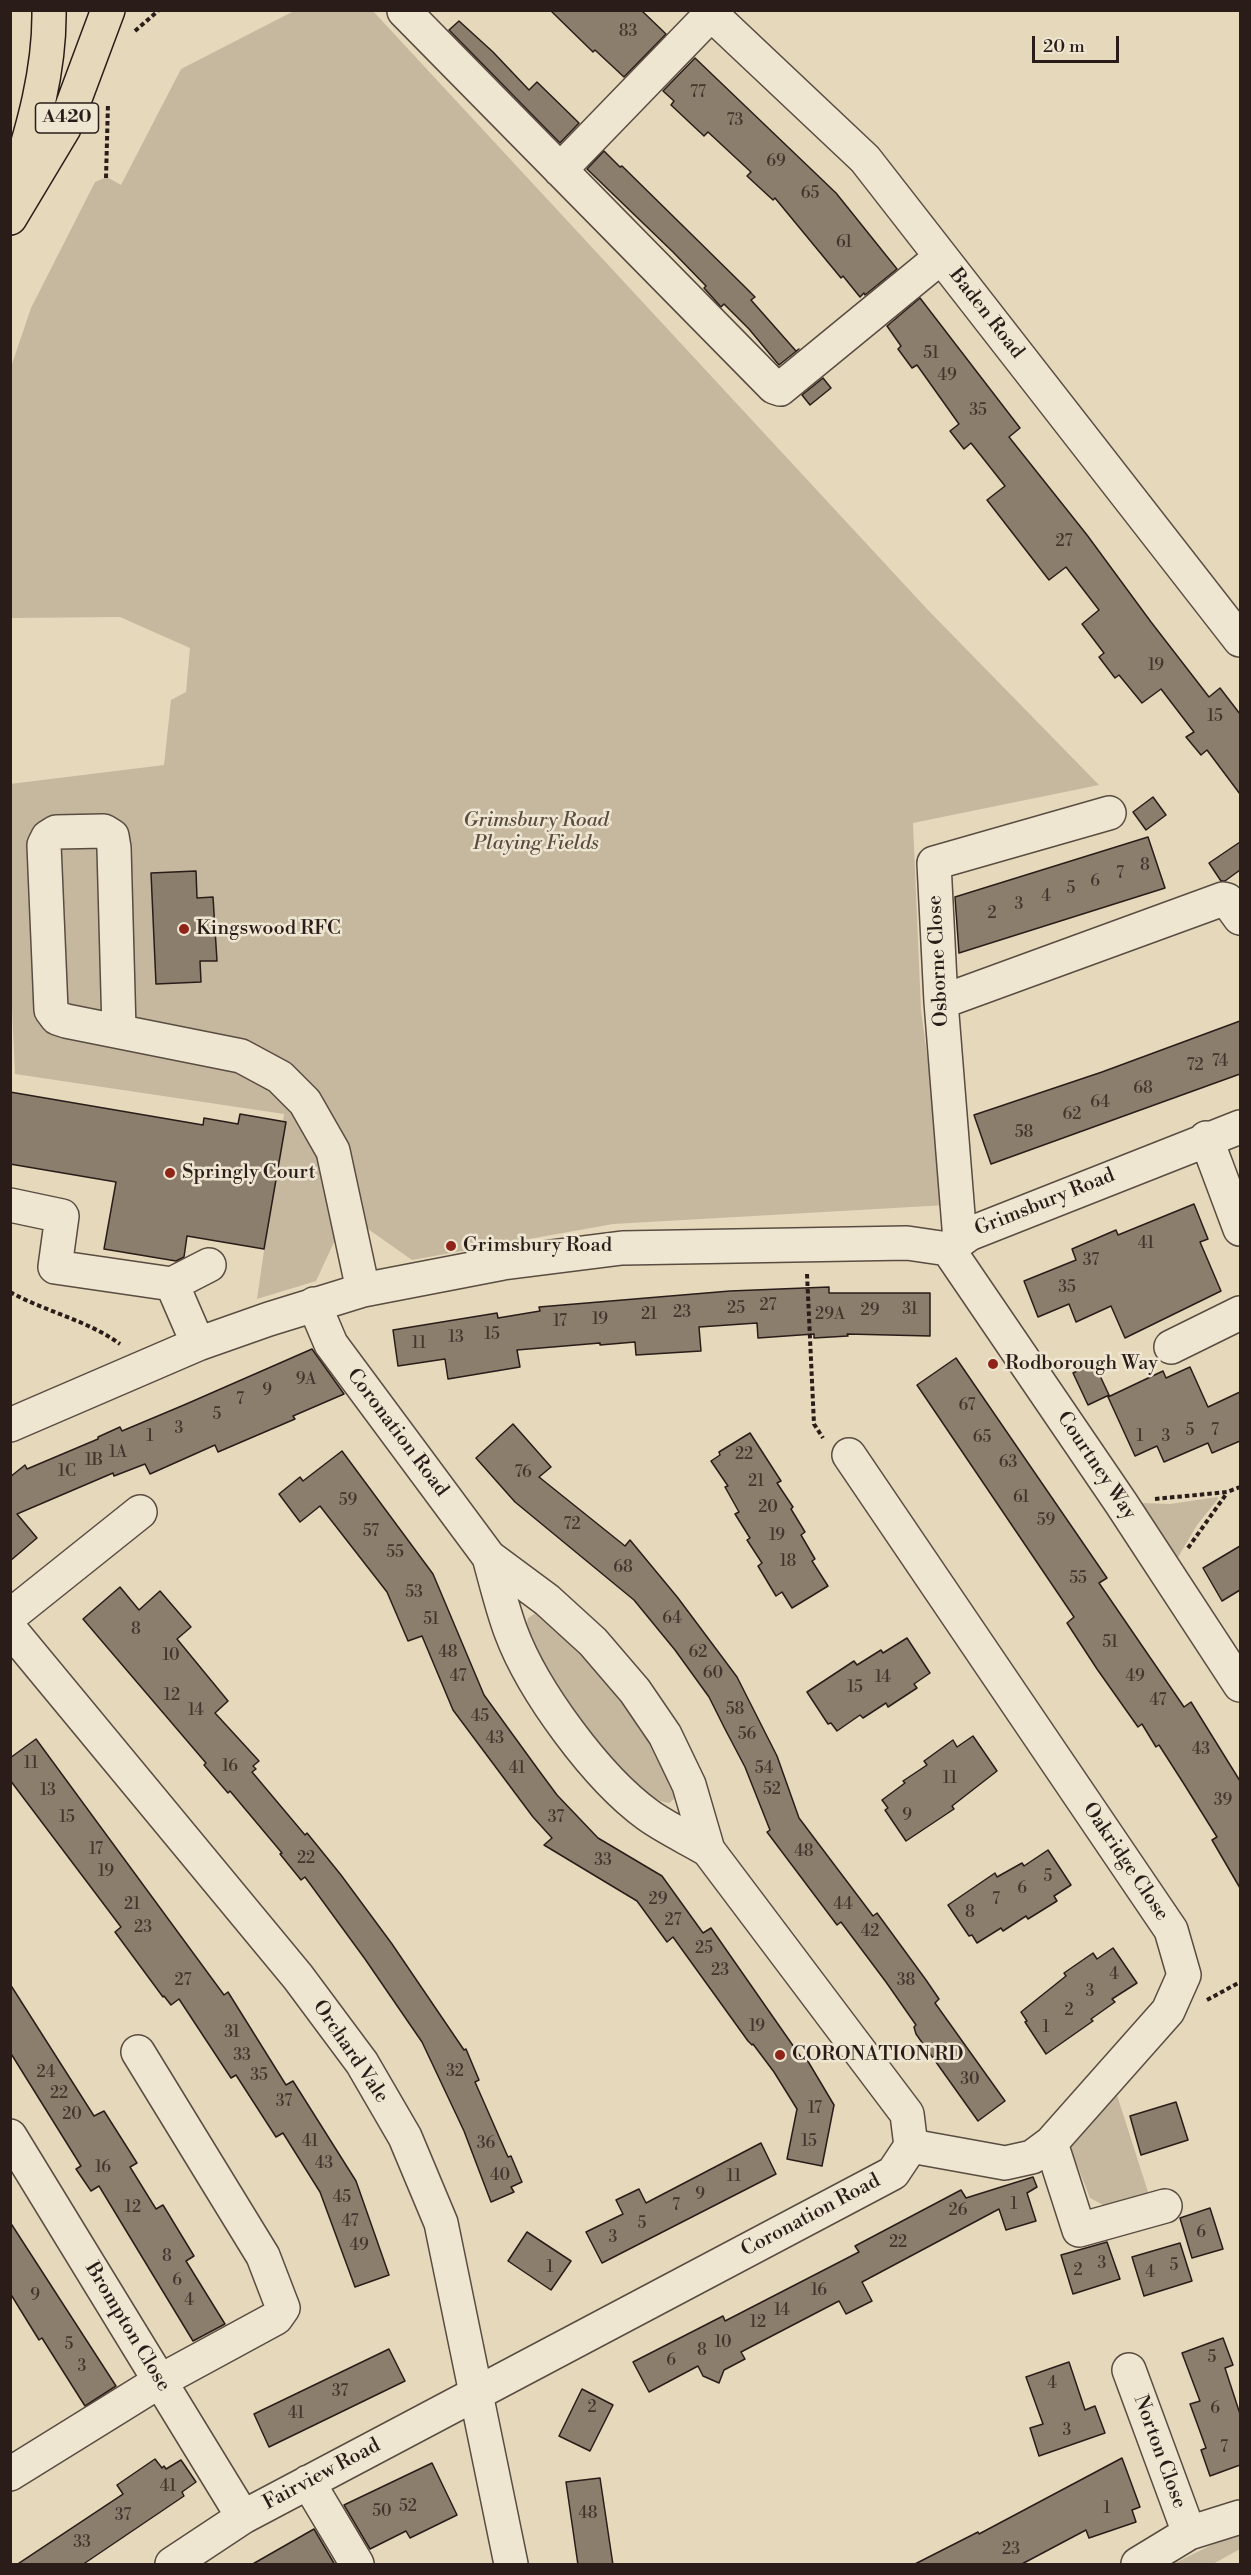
<!DOCTYPE html>
<style>
body{margin:0}
#map{position:relative;width:1251px;height:2575px;overflow:hidden;background:#e6d8ba;font-family:"Libre Bodoni",serif}
canvas{display:block}
.frame{position:absolute;inset:0;border:12px solid #2a1d19;pointer-events:none}
.scale{position:absolute;left:1032px;top:36px;width:87px;height:27px;box-sizing:border-box;border:3px solid #2a1d19;border-top:0;padding-left:8px;font-size:18px;line-height:21px;white-space:nowrap;color:#2a1d19;-webkit-text-stroke:4px #efe6d2;paint-order:stroke}
</style>
<div id="map">
<canvas width="1251" height="2575"></canvas>
<div class="frame"></div>
<div class="scale">20 m</div>
</div>
<script>
const g = document.querySelector('canvas').getContext('2d');
g.lineJoin = 'round';
function fill(path, color) { g.fillStyle = color; g.fill(path, 'evenodd'); }
function strokePath(path, color, width, dash) { g.strokeStyle = color; g.lineWidth = width; g.lineCap = dash ? 'butt' : 'round'; g.setLineDash(dash || []); g.stroke(path); }
function drawText(font, color, halo, rows, align = 'center') {
  g.font = font + ' "Libre Bodoni",serif'; g.lineWidth = 5; g.setLineDash([]); g.textBaseline = 'middle'; g.strokeStyle = halo; g.fillStyle = color; for (const [text, x, y, turn = 0] of rows) {
    g.save(); g.translate(x, y); g.rotate((+turn || 0) * Math.PI / 180); g.textAlign = isNaN(turn) ? turn : align; if (halo) g.strokeText(text, 0, 0); g.fillText(text, 0, 0); g.restore();
  }
}
fill(new Path2D(`
 M 372,10 L 927,609 L 1099,785 L 913,823 L 921,1010 L 947,1205 L 613,1224 L 412,1260 L 368,1229 L 336,1238 L 316,1281 L 257,1299 L 284,1114 L 15,1074 L 10,962 L 10,784 L 164,765 L 171,700 L 186,692 L 190,648 L 120,617 L 11,618 L 11,367 L 31,308 L 95,182 L 107,177 L 121,185 L 181,69 L 294,11 Z
 M 1217,1497 L 1218,1499 L 1197,1525 L 1177,1559 L 1141,1503 L 1170,1504 Z
 M 537,1612 L 593,1660 L 660,1753 L 674,1789 L 674,1799 L 669,1803 C 651,1801 633,1784 619,1771 C 598,1753 519,1643 528,1618 Z
 M 1116,2092 L 1149,2195 L 1109,2208 L 1090,2198 L 1070,2147 Z
 M 1240,2531 L 1240,2549 L 1213,2564 L 1173,2564 Z`), '#c6b89f');
const building = new Path2D(`
 M 550,10 L 641,10 L 666,34 L 624,77 L 595,50 L 593,52 Z
 M 459,21 L 493,52 L 529,90 L 537,82 L 579,123 L 560,143 L 449,30 Z
 M 695,58 L 836,193 L 897,269 L 865,295 L 864,293 L 860,297 L 843,276 L 841,278 L 775,198 L 773,200 L 747,176 L 751,172 L 708,132 L 704,136 L 671,105 L 674,101 L 663,91 Z
 M 604,151 L 620,167 L 622,166 L 743,285 L 755,297 L 751,300 L 796,351 L 799,349 L 779,365 L 749,329 L 724,304 L 721,307 L 704,288 L 706,286 L 673,252 L 587,169 Z
 M 920,298 L 1020,428 L 1009,437 L 1087,535 L 1151,622 L 1209,697 L 1220,688 L 1240,714 L 1240,794 L 1207,750 L 1201,755 L 1186,737 L 1194,732 L 1161,689 L 1142,703 L 1119,675 L 1115,678 L 1099,657 L 1104,653 L 1082,624 L 1099,610 L 1066,567 L 1049,580 L 987,500 L 1005,486 L 971,443 L 964,449 L 950,431 L 959,424 L 917,365 L 912,368 L 898,349 L 901,346 L 887,326 Z
 M 823,378 L 831,388 L 810,405 L 802,395 Z
 M 1153,797 L 1166,815 L 1146,830 L 1133,812 Z
 M 1148,837 L 1165,888 L 959,953 L 955,897 Z
 M 1240,842 L 1240,870 L 1225,881 L 1221,881 L 1209,863 Z
 M 196,871 L 197,898 L 213,897 L 217,961 L 200,961 L 201,982 L 156,984 L 151,873 Z
 M 1240,1021 L 1240,1074 L 991,1164 L 974,1115 L 1102,1072 Z
 M 10,1092 L 203,1125 L 204,1118 L 238,1124 L 240,1114 L 286,1122 L 264,1249 L 187,1236 L 184,1257 L 176,1261 L 104,1249 L 116,1182 L 10,1164 Z
 M 1194,1204 L 1208,1239 L 1200,1242 L 1221,1291 L 1125,1338 L 1111,1306 L 1076,1322 L 1069,1304 L 1038,1317 L 1024,1281 L 1076,1260 L 1072,1249 L 1116,1230 L 1118,1235 Z
 M 829,1287 L 829,1293 L 930,1293 L 930,1336 L 847,1334 L 848,1336 L 814,1338 L 814,1334 L 758,1338 L 757,1323 L 699,1327 L 701,1351 L 636,1355 L 635,1342 L 600,1345 L 600,1343 L 517,1350 L 520,1367 L 448,1379 L 445,1359 L 398,1366 L 393,1330 L 497,1313 L 498,1318 L 540,1311 L 539,1307 L 730,1291 Z
 M 312,1349 L 344,1394 L 293,1416 L 295,1419 L 218,1452 L 215,1445 L 150,1474 L 145,1464 L 114,1476 L 113,1473 L 17,1514 L 37,1538 L 10,1561 L 10,1477 L 25,1465 L 27,1469 L 98,1439 L 98,1437 L 120,1427 L 122,1431 L 184,1405 Z
 M 956,1358 L 1107,1578 L 1099,1583 L 1184,1707 L 1191,1702 L 1240,1781 L 1240,1888 L 1212,1840 L 1217,1837 L 1184,1784 L 1159,1745 L 1156,1747 L 1142,1724 L 1138,1727 L 1097,1669 L 1067,1623 L 1074,1617 L 917,1385 Z
 M 1094,1363 L 1109,1395 L 1088,1405 L 1073,1373 Z
 M 1190,1367 L 1208,1407 L 1240,1392 L 1240,1441 L 1212,1453 L 1208,1443 L 1164,1462 L 1157,1446 L 1135,1456 L 1108,1397 L 1163,1371 L 1166,1378 Z
 M 513,1424 L 551,1467 L 539,1477 L 625,1546 L 630,1540 L 678,1598 L 737,1677 L 777,1756 L 799,1818 L 873,1916 L 877,1913 L 926,1980 L 939,1999 L 935,2003 L 1005,2101 L 978,2121 L 916,2034 L 914,2027 L 916,2025 L 886,1982 L 841,1922 L 837,1925 L 767,1832 L 770,1830 L 745,1767 L 725,1729 L 709,1697 L 675,1650 L 634,1600 L 515,1502 L 476,1458 Z
 M 750,1433 L 781,1481 L 777,1483 L 793,1507 L 791,1509 L 805,1532 L 801,1535 L 815,1559 L 812,1561 L 828,1586 L 792,1608 L 782,1592 L 776,1596 L 758,1566 L 762,1563 L 747,1540 L 750,1538 L 735,1514 L 739,1512 L 725,1487 L 728,1486 L 711,1461 L 720,1455 L 719,1452 Z
 M 342,1451 L 433,1574 L 484,1695 L 537,1768 L 557,1795 L 598,1838 L 662,1876 L 703,1933 L 711,1928 L 803,2060 L 806,2058 L 834,2105 L 822,2166 L 787,2159 L 797,2109 L 774,2072 L 753,2044 L 752,2045 L 748,2041 L 673,1937 L 667,1942 L 637,1901 L 544,1845 L 552,1838 L 533,1817 L 453,1710 L 422,1636 L 408,1641 L 387,1592 L 320,1506 L 300,1522 L 279,1494 L 300,1477 L 303,1481 Z
 M 1240,1546 L 1240,1590 L 1222,1601 L 1203,1568 Z
 M 120,1587 L 139,1610 L 160,1591 L 191,1627 L 177,1639 L 228,1701 L 215,1713 L 259,1761 L 253,1766 L 256,1769 L 252,1772 L 305,1835 L 307,1833 L 341,1875 L 392,1944 L 464,2050 L 466,2049 L 479,2080 L 475,2082 L 508,2157 L 511,2156 L 522,2182 L 511,2187 L 514,2192 L 491,2202 L 464,2131 L 422,2042 L 365,1959 L 305,1877 L 301,1880 L 280,1854 L 282,1853 L 230,1791 L 228,1793 L 204,1765 L 206,1763 L 83,1619 Z
 M 907,1638 L 930,1673 L 914,1684 L 917,1688 L 888,1707 L 886,1703 L 863,1718 L 860,1715 L 837,1731 L 831,1723 L 828,1724 L 807,1692 L 854,1661 L 857,1665 L 881,1650 L 883,1653 Z
 M 973,1736 L 997,1771 L 952,1806 L 954,1809 L 906,1841 L 885,1810 L 888,1808 L 882,1800 L 905,1783 L 903,1781 L 927,1765 L 924,1761 L 953,1740 L 957,1747 Z
 M 36,1739 L 224,1995 L 228,1992 L 286,2085 L 293,2081 L 356,2181 L 389,2275 L 355,2287 L 320,2192 L 283,2133 L 276,2137 L 236,2075 L 231,2078 L 179,1999 L 171,2005 L 164,1996 L 163,1997 L 115,1932 L 121,1927 L 10,1780 L 10,1758 Z
 M 1048,1850 L 1071,1885 L 1054,1896 L 1057,1901 L 1028,1919 L 1026,1916 L 1003,1931 L 1001,1928 L 977,1943 L 972,1935 L 969,1936 L 948,1905 L 995,1873 L 997,1877 L 1022,1863 L 1024,1866 Z
 M 1113,1948 L 1137,1983 L 1112,1999 L 1115,2002 L 1091,2019 L 1093,2021 L 1046,2054 L 1025,2022 L 1027,2021 L 1021,2012 L 1066,1976 L 1064,1973 L 1093,1953 L 1097,1959 Z
 M 10,1984 L 94,2116 L 104,2111 L 137,2163 L 130,2167 L 156,2209 L 163,2205 L 194,2256 L 186,2261 L 225,2324 L 193,2341 L 99,2186 L 91,2191 L 76,2169 L 81,2166 L 10,2052 Z
 M 1176,2102 L 1188,2140 L 1141,2155 L 1130,2116 Z
 M 761,2143 L 776,2174 L 602,2263 L 586,2232 L 623,2214 L 616,2200 L 639,2189 L 646,2203 Z
 M 1033,2177 L 1037,2187 L 1027,2193 L 1036,2221 L 1006,2230 L 999,2209 L 862,2282 L 872,2301 L 846,2314 L 839,2301 L 741,2352 L 745,2359 L 724,2370 L 719,2383 L 703,2376 L 698,2366 L 649,2392 L 633,2362 L 723,2316 L 725,2321 L 859,2252 L 855,2246 L 961,2190 L 966,2198 Z
 M 1210,2208 L 1223,2249 L 1192,2258 L 1180,2218 Z
 M 10,2222 L 116,2386 L 85,2406 L 42,2338 L 39,2340 L 10,2293 Z
 M 527,2232 L 571,2261 L 551,2290 L 508,2261 Z
 M 1107,2242 L 1120,2279 L 1073,2294 L 1061,2255 Z
 M 1180,2243 L 1192,2281 L 1144,2296 L 1132,2257 Z
 M 1223,2338 L 1233,2365 L 1225,2368 L 1240,2414 L 1240,2465 L 1210,2476 L 1201,2450 L 1206,2448 L 1190,2404 L 1200,2401 L 1182,2353 Z
 M 389,2349 L 405,2381 L 269,2447 L 254,2414 Z
 M 1069,2362 L 1085,2410 L 1095,2406 L 1105,2433 L 1039,2456 L 1030,2428 L 1043,2424 L 1026,2377 Z
 M 582,2389 L 613,2405 L 590,2451 L 559,2436 Z
 M 1122,2458 L 1140,2507 L 1132,2510 L 1136,2522 L 1089,2538 L 1086,2530 L 1020,2565 L 913,2565 L 978,2532 L 979,2534 Z
 M 155,2459 L 162,2468 L 164,2466 L 166,2469 L 181,2460 L 196,2482 L 182,2492 L 184,2496 L 82,2565 L 16,2565 L 123,2494 L 117,2485 Z
 M 432,2463 L 457,2515 L 410,2538 L 406,2531 L 370,2549 L 344,2505 Z
 M 600,2478 L 613,2565 L 578,2565 L 566,2482 Z
 M 314,2529 L 335,2565 L 251,2565 Z`);
fill(building, '#8c7e6d');
strokePath(building, '#2a1d19', 1.5);
const minor = new Path2D(`
 M 707,10 L 865,159 L 1240,640
 M 404,11 L 774,387 L 780,389 L 941,257
 M 560,170 L 711,14
 M 941,1002 L 1223,899 L 1227,900 L 1240,918
 M 119,1030 L 114,848 L 112,836 L 104,831 L 56,832 L 48,837 L 44,845 L 51,1010 L 57,1018 L 66,1021 L 241,1056 L 280,1077 L 305,1102 L 333,1151 L 363,1290
 M 1206,1138 L 1240,1229
 M 10,1205 L 62,1216 L 55,1267 L 172,1284 L 198,1344
 M 960,1240 L 941,1002 L 934,863 L 1109,813
 M 948,1249 L 1121,1503 L 1240,1685
 M 172,1284 L 209,1265
 M 1171,1347 L 1240,1313
 M 10,1425 L 198,1344 L 269,1319 L 363,1290 L 503,1263 L 622,1248 L 907,1243 L 948,1249 L 969,1234 L 1240,1127
 M 849,1455 L 1171,1930 L 1184,1975 L 1168,2011 L 1051,2143 L 1032,2157 L 1005,2163 L 911,2146
 M 489,1557 C 496,1582 502,1608 511,1632 C 533,1691 597,1778 648,1815 C 666,1828 688,1838 708,1850
 M 10,1616 L 140,1512
 M 10,1629 L 298,1977 L 362,2063 L 405,2137 L 441,2223 L 511,2564
 M 10,2136 L 243,2517
 M 1051,2143 L 1079,2230 L 1165,2206
 M 1129,2370 L 1189,2533
 M 10,2474 L 160,2381 L 276,2318 L 283,2308 L 263,2256 L 138,2052
 M 308,2482 L 357,2564
 M 172,2564 L 243,2517 L 893,2173 L 911,2146 L 907,2114 L 708,1850 L 689,1785 L 665,1735 L 635,1691 L 593,1642 L 547,1600 L 489,1557 L 331,1344 L 314,1304
 M 1138,2564 L 1189,2533 L 1240,2517`);
const major = new Path2D(`
 M 15,185 C 33,129 50,70 49,10
 M 10,218 L 64,128 L 108,10`);
strokePath(minor, '#594c41', 36);
strokePath(major, '#2a1d19', 36);
strokePath(new Path2D(`
 M 135,31 L 159,10
 M 106,178 L 108,103
 M 807,1274 L 814,1424 L 823,1438
 M 10,1292 C 46,1312 87,1320 120,1344
 M 1155,1499 L 1227,1492 L 1240,1487
 M 1188,1548 L 1227,1493
 M 1207,2000 L 1240,1982`), '#2a1d19', 4, [4.5, 3]);
strokePath(minor, '#efe6d2', 33);
strokePath(major, '#e6d8ba', 33);
for (const [x, y, r, color] of [
 [184,929,6,"#8f2418"],
 [170,1173,6,"#8f2418"],
 [451,1246,6,"#8f2418"],
 [993,1364,6,"#8f2418"],
 [780,2055,6,"#8f2418"]
]) { const dot = new Path2D(); dot.arc(x, y, r, 0, 2 * Math.PI); g.fillStyle = color; g.fill(dot); strokePath(dot, '#efe6d2', 2); }
drawText('16px', '#42352e', null, [
 ["83",628,32],
 ["77",698,93],
 ["73",735,121],
 ["69",776,162],
 ["65",810,194],
 ["61",844,243],
 ["51",931,354],
 ["49",947,376],
 ["35",978,411],
 ["27",1064,542],
 ["19",1156,666],
 ["15",1215,717],
 ["8",1145,866],
 ["7",1120,874],
 ["6",1095,882],
 ["5",1071,889],
 ["4",1046,897],
 ["3",1019,905],
 ["2",992,914],
 ["74",1220,1062],
 ["72",1195,1066],
 ["68",1143,1089],
 ["64",1100,1103],
 ["62",1072,1115],
 ["58",1024,1133],
 ["41",1146,1244],
 ["37",1091,1261],
 ["35",1067,1288],
 ["27",768,1306],
 ["25",736,1309],
 ["31",910,1310],
 ["29",870,1311],
 ["23",682,1313],
 ["21",649,1315],
 ["29A",830,1315],
 ["19",600,1320],
 ["17",560,1322],
 ["15",492,1335],
 ["13",456,1338],
 ["11",419,1344],
 ["9A",306,1380],
 ["9",267,1391],
 ["7",240,1400],
 ["67",967,1406],
 ["5",217,1415],
 ["3",179,1429],
 ["5",1190,1431],
 ["7",1215,1431],
 ["1",150,1437],
 ["1",1140,1437],
 ["3",1166,1437],
 ["65",982,1438],
 ["1A",118,1453],
 ["22",744,1455],
 ["1B",94,1461],
 ["63",1008,1463],
 ["1C",67,1472],
 ["76",523,1473],
 ["21",756,1482],
 ["61",1021,1498],
 ["59",348,1501],
 ["20",768,1508],
 ["59",1046,1521],
 ["72",572,1525],
 ["57",371,1532],
 ["19",777,1536],
 ["55",395,1553],
 ["18",788,1562],
 ["68",623,1568],
 ["55",1078,1579],
 ["53",414,1593],
 ["64",672,1619],
 ["51",431,1620],
 ["8",136,1630],
 ["51",1110,1643],
 ["48",448,1653],
 ["62",698,1653],
 ["10",171,1656],
 ["60",713,1674],
 ["47",458,1677],
 ["49",1135,1677],
 ["14",883,1678],
 ["15",855,1688],
 ["12",172,1696],
 ["47",1158,1701],
 ["58",735,1710],
 ["14",196,1711],
 ["45",480,1717],
 ["56",747,1735],
 ["43",495,1739],
 ["43",1201,1750],
 ["11",31,1764],
 ["16",230,1767],
 ["41",517,1769],
 ["54",764,1769],
 ["11",950,1779],
 ["52",772,1790],
 ["13",48,1791],
 ["39",1223,1801],
 ["9",907,1816],
 ["15",67,1818],
 ["37",556,1818],
 ["17",96,1850],
 ["48",804,1852],
 ["22",306,1859],
 ["33",603,1861],
 ["19",106,1872],
 ["5",1048,1877],
 ["6",1022,1889],
 ["29",658,1900],
 ["7",996,1900],
 ["21",132,1905],
 ["44",843,1905],
 ["8",970,1913],
 ["27",673,1921],
 ["23",143,1928],
 ["42",870,1932],
 ["25",704,1949],
 ["23",720,1971],
 ["4",1114,1975],
 ["27",183,1981],
 ["38",906,1981],
 ["3",1090,1992],
 ["2",1069,2011],
 ["19",757,2027],
 ["1",1046,2028],
 ["31",232,2033],
 ["33",242,2056],
 ["32",455,2072],
 ["24",46,2073],
 ["35",259,2076],
 ["30",970,2080],
 ["22",59,2094],
 ["37",284,2102],
 ["17",815,2109],
 ["20",72,2115],
 ["41",310,2142],
 ["15",809,2142],
 ["36",486,2144],
 ["43",324,2164],
 ["16",103,2168],
 ["40",500,2176],
 ["11",734,2177],
 ["9",700,2195],
 ["45",342,2198],
 ["1",1014,2205],
 ["7",676,2206],
 ["12",133,2208],
 ["26",958,2211],
 ["47",350,2222],
 ["5",642,2224],
 ["6",1201,2233],
 ["3",613,2238],
 ["22",898,2243],
 ["49",359,2246],
 ["8",167,2257],
 ["3",1102,2264],
 ["5",1174,2266],
 ["1",550,2268],
 ["2",1078,2271],
 ["4",1150,2273],
 ["6",177,2281],
 ["16",819,2291],
 ["9",35,2296],
 ["4",189,2301],
 ["14",782,2311],
 ["12",758,2323],
 ["10",723,2343],
 ["5",69,2345],
 ["8",702,2351],
 ["5",1212,2358],
 ["6",671,2361],
 ["3",82,2367],
 ["4",1052,2384],
 ["37",340,2392],
 ["2",592,2408],
 ["6",1215,2409],
 ["41",296,2414],
 ["3",1067,2431],
 ["7",1224,2448],
 ["41",168,2487],
 ["52",408,2507],
 ["1",1107,2509],
 ["50",382,2512],
 ["48",588,2514],
 ["37",123,2516],
 ["33",82,2543],
 ["23",1011,2550]
]);
for (const [x, y, w] of [
 [67,118,63]
]) { const box = new Path2D(); box.roundRect(x - w / 2, y - 15, w, 30, 4.5); g.fillStyle = '#efe6d2'; g.fill(box); strokePath(box, '#2a1d19', 1.5); }
drawText('bold 18px', '#2a1d19', null, [
 ["A420",67,118]
]);
drawText('20px', '#2a1d19', '#efe6d2', [
 ["Baden Road",986,314,52],
 ["Osborne Close",939,961,-93],
 ["Grimsbury Road",1045,1203,-22],
 ["Coronation Road",397,1433,53],
 ["Courtney Way",1096,1466,56],
 ["Oakridge Close",1125,1862,56],
 ["Orchard Vale",350,2052,56],
 ["Coronation Road",811,2216,-28],
 ["Brompton Close",127,2327,59],
 ["Norton Close",1159,2452,70],
 ["Fairview Road",322,2475,-28]
]);
drawText('italic 20px', '#594c41', '#efe6d2', [
 ["Grimsbury Road",536,821],
 ["Playing Fields",536,844]
]);
drawText('20px', '#2a1d19', '#efe6d2', [
 ["Kingswood RFC",196,929],
 ["Springly Court",182,1173],
 ["Grimsbury Road",463,1246],
 ["Rodborough Way",1005,1364],
 ["CORONATION RD",792,2055]
], 'left');
</script>
